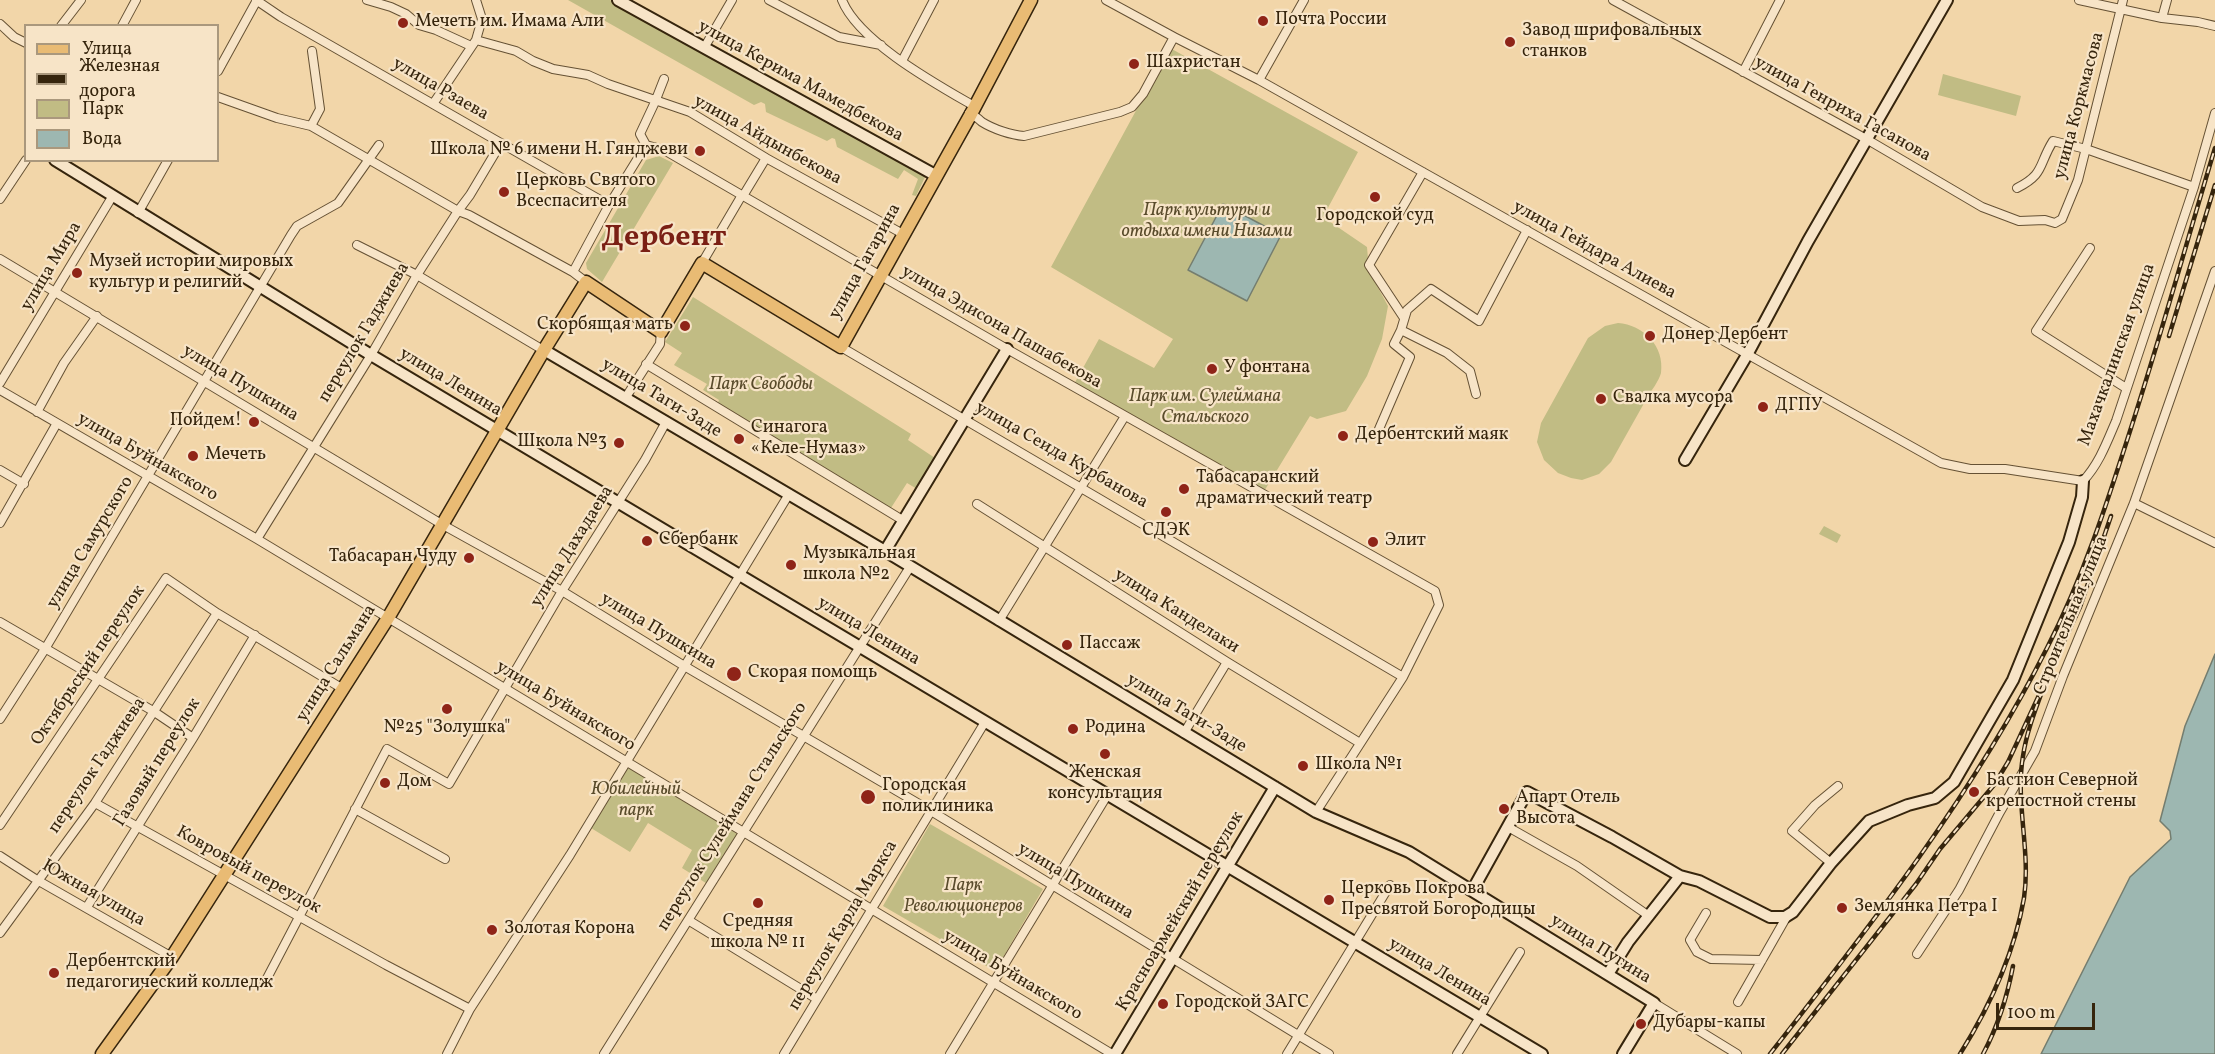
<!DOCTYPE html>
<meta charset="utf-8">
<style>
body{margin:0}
#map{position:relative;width:2215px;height:1054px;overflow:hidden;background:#f2d6a9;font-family:Vollkorn,serif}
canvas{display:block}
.legend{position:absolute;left:24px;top:24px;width:195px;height:138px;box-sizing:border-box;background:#f7e4c7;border:2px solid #aa987d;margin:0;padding:8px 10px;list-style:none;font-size:18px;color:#36250d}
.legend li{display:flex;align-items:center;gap:12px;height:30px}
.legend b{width:30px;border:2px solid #aa987d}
.scale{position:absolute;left:1996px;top:1003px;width:99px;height:27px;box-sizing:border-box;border:3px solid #36250d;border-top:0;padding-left:8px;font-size:18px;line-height:21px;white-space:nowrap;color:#36250d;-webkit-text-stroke:4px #f7e4c7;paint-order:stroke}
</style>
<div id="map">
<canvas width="2215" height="1054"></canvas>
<ul class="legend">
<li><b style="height:8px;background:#e9bb74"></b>Улица</li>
<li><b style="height:8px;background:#36250d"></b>Железная дорога</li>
<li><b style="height:16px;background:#c1bc84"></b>Парк</li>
<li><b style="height:16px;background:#9db7b1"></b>Вода</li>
</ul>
<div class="scale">100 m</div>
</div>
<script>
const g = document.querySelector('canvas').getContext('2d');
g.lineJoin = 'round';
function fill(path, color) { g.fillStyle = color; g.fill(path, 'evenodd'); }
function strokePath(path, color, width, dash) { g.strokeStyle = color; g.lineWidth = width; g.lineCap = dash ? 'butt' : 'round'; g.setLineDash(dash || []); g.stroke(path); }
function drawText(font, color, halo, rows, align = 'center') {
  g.font = font + ' Vollkorn,serif'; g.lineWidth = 4.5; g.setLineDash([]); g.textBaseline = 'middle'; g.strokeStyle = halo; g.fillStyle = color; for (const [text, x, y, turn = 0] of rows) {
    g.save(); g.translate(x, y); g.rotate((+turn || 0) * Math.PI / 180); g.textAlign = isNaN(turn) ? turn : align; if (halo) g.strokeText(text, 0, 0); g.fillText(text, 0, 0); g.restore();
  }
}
fill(new Path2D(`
 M 568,0 L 610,0 L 713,59 L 926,175 L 916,196 L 912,195 L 918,179 L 904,170 L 898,179 L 837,147 L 835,139 L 832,138 L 827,141 L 766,112 L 765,104 L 761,102 L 754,105 Z
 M 1170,48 L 1358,152 L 1323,217 L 1367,247 L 1369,271 L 1388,306 L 1382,339 L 1367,376 L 1346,411 L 1317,419 L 1310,416 L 1263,493 L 1073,386 L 1099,339 L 1154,368 L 1173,339 L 1051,267 Z
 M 1943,74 L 2021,96 L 2016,116 L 1938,95 Z
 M 659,156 L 673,163 L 602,282 L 587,269 L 586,263 L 646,160 Z
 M 693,297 L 911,434 L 908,440 L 935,458 L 917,489 L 907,483 L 889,511 L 717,405 L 719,400 L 703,390 L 707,384 L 674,365 L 682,353 L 665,342 Z
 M 1618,323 C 1643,325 1665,346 1661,373 C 1659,381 1651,391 1647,398 C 1635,419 1623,441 1611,462 L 1599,474 L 1582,480 L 1571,478 L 1558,473 L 1544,460 L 1537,442 L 1541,423 L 1588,338 L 1605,326 Z
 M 1824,526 L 1841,535 L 1837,543 L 1819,534 Z
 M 628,767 L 739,835 L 709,885 L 682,868 L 692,850 L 648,823 L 630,852 L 591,828 Z
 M 930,824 L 1043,889 L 995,971 L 883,906 Z`), '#c1bc84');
const water = new Path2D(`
 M 1223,204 L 1281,235 L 1247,301 L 1188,270 Z
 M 2215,654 L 2215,1054 L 2041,1054 L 2130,877 L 2171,839 L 2170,831 L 2160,821 L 2185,726 Z`);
fill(water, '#9db7b1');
strokePath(water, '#747d6f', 1.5);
const street = new Path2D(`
 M 256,0 L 281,17 L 609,205
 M 367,0 L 391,7 L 406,14 L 419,25 L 436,30 L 471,46
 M 769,0 L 839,37 L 881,45
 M 842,0 C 858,41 936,84 974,106
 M 1106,0 L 1174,37 L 1259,80 L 1941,463 L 1970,469 L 2005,469 L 2083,481 C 2099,464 2107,442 2116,421 L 2194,187 L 2215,113
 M 1613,0 L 1868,140 L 1982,207 L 2019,221 L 2045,220 L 2055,223 L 2062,219 L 2078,180 L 2123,0
 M 2079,0 L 2162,18 L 2198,22 L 2215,26
 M 2162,18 L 2167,0
 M 0,24 L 14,37 L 26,43
 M 61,26 L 81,0
 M 122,26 L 136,0
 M 476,40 L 516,51 L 533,61 L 553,69 L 588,75 L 608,84 L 690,112 L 766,158 L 903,234
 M 704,48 L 732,0
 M 902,61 L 934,0
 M 218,71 L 257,0
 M 1743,72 L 1780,0
 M 1259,80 L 1304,0
 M 218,97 L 277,118 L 311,126 L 458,211 L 469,215 L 573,272 L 586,282
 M 433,104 L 476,40 L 482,19 L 476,0
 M 969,113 C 975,115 977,118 982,122 C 993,129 1011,135 1024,136 L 1120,112 L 1132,107 L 1143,94 L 1174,37
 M 311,126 L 320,109 L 312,51
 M 646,145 L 664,150 L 1007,349 L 1435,591 L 1439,605 L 1403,677 L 1316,812
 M 646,145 L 640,134 L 655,102 L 664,79
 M 2017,188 C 2045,174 2038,165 2053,141 L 2086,149 L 2194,187
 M 743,196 L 766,158
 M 0,199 L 26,160
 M 138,213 L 168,160
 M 357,245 L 417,275 L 538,347
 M 2090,248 L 2036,331 L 2126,388
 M 0,259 L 443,525 L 562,591 L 686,667 L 931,811 L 1329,1054
 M 702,263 L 742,195
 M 573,272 L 609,205 L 646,145
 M 1404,318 L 1369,265 L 1423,172
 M 841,347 L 1403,677
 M 646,364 L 904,521
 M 0,383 L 112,197
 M 0,390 L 257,539 L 1112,1054
 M 1476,394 L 1470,371 L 1447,353 L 1401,330 L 1407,310 L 1431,289 L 1479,321 L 1527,230
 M 626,397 L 660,344 L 661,330
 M 37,412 L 64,363 L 97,316
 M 1379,429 L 1410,357 L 1394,344 L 1401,330
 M 0,470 L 24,484
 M 2134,503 L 2215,543
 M 977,504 L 1227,662 L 1360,743
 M 0,523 L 57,423
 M 257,539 L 371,355 L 417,275 L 458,211 L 470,195 L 501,143
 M 999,621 L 1125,416
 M 0,622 L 153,711 L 193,738
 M 0,719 L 45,649 L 291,235 L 297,226 L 338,203 L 379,145
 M 1184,733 L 1227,662
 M 95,803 L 386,965 L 470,1009
 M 355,809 L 445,859
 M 0,825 L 166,578 L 217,613 L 343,689
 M 1508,827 L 1577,866 L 1649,916
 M 0,856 L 37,880 L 172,957
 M 1831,863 L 1792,831 L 1815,805 L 1838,786
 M 87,907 L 193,738 L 255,635
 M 1706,913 L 1690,940 L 1697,952 L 1711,959 L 1762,960
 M 688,920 L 817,999
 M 0,933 L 95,803 L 217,613
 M 1917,954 L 1959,890 L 2000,812 L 2035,751 L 2063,676 L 2134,503 L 2215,271
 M 264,984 L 387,749 L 449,784 L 562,591 L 645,460 L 666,422
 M 1738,1002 L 1787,916
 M 1654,1003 L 1737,1054
 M 447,1054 L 470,1009 L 570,855 L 789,494
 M 604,1054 L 910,567
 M 784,1054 L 985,722
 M 950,1054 L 1108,794
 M 1287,1054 L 1390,885
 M 1457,1054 L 1520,952`);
const secondary = new Path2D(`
 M 618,0 L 935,175
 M 55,160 L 371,355 L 1542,1054
 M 544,350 L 885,551 L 1316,812 L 1409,852 L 1654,1003 L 1623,1054
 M 1685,460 L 1747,355 L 1808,241 L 1947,0
 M 885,551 L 1007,349
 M 1472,891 L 1527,792 L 1612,837 L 1680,876 L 1699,881 L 1770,917 L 1785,917 L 1793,912 L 1831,863 L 1869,821 L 1908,805 L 1935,798 L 1954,782 L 2013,680 L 2069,542 L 2082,497 L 2083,481
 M 1608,974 L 1628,942 L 1680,876
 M 1115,1054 L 1275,787`);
const primary = new Path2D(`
 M 586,282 L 661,332 L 702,263 L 841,347 L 971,114 L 1031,0
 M 102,1054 L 172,957 L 388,618 L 544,350 L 586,282`);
strokePath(street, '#655134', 10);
strokePath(secondary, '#36250d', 14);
strokePath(primary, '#36250d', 15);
strokePath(street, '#f7e4c7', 8);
strokePath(secondary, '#f7e4c7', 10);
strokePath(primary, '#e9bb74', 12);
const rail = new Path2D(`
 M 2169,336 L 2215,185
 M 2047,678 L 2080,607 L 2111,516
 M 1770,1054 C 1871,925 1973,795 2047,648 C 2083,578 2107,503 2131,428 C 2161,335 2187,241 2215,148
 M 1782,1054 L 1916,884 L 1940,849 L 1994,785 L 2008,762 L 2047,678 C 2038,703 2027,729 2023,756 C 2015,803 2031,851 2024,898 C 2014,955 1990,1006 1960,1054
 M 1983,1054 C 1998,1026 2007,998 2013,966`);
strokePath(rail, '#36250d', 4.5);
strokePath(rail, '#f7e4c7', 2, [7]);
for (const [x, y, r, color] of [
 [1263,21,6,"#8f2418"],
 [403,23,6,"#8f2418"],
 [1510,42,6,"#8f2418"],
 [1134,64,6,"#8f2418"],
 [700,151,6,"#8f2418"],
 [504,192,6,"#8f2418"],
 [1375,197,6,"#8f2418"],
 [77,273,6,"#8f2418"],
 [685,326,6,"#8f2418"],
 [1650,336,6,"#8f2418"],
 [1212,369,6,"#8f2418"],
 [1601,399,6,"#8f2418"],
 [1763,407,6,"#8f2418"],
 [254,422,6,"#8f2418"],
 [1343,436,6,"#8f2418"],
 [739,439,6,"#8f2418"],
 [619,443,6,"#8f2418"],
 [193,456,6,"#8f2418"],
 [1184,489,6,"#8f2418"],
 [1166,512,6,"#8f2418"],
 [647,541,6,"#8f2418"],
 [1373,542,6,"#8f2418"],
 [469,558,6,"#8f2418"],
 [791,565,6,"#8f2418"],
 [1067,645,6,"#8f2418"],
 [734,674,8,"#8f2418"],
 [447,709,6,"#8f2418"],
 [1073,729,6,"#8f2418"],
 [1105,754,6,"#8f2418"],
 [1303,766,6,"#8f2418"],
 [385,783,6,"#8f2418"],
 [1974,792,6,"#8f2418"],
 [868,797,8,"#8f2418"],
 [1504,809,6,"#8f2418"],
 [1329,900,6,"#8f2418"],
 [758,903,6,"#8f2418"],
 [1842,908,6,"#8f2418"],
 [492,930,6,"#8f2418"],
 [54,973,6,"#8f2418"],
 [1163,1004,6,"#8f2418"],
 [1641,1024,6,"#8f2418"]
]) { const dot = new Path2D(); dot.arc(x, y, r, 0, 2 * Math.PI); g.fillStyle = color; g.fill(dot); strokePath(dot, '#f7e4c7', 2); }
drawText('18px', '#36250d', '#f7e4c7', [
 ["Почта России",1275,21],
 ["Мечеть им. Имама Али",415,23],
 ["Завод шрифовальных",1522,32],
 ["станков",1522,53],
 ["Шахристан",1146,64],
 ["Школа № 6 имени Н. Гянджеви",688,151,"right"],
 ["Церковь Святого",516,182],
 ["Всеспасителя",516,203],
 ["Городской суд",1375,217,"center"],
 ["Музей истории мировых",89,263],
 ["культур и религий",89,284],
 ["Скорбящая мать",673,326,"right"],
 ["Донер Дербент",1662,336],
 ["У фонтана",1224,369],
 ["Свалка мусора",1613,399],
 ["ДГПУ",1775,407],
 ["Пойдем!",242,422,"right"],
 ["Синагога",751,429],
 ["«Келе-Нумаз»",751,450],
 ["Дербентский маяк",1355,436],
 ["Школа №3",607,443,"right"],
 ["Мечеть",205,456],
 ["Табасаранский",1196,479],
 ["драматический театр",1196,500],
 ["СДЭК",1166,532,"center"],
 ["Сбербанк",659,541],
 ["Элит",1385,542],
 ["Музыкальная",803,555],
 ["школа №2",803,576],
 ["Табасаран Чуду",457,558,"right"],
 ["Пассаж",1079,645],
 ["Скорая помощь",748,674],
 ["№25 \"Золушка\"",447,729,"center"],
 ["Родина",1085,729],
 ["Школа №1",1315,766],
 ["Женская",1105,774,"center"],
 ["консультация",1105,795,"center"],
 ["Бастион Северной",1986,782],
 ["крепостной стены",1986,803],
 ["Дом",397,783],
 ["Городская",882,787],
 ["поликлиника",882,808],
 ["Апарт Отель",1516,799],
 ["Высота",1516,820],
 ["Церковь Покрова",1341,890],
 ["Пресвятой Богородицы",1341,911],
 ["Землянка Петра I",1854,908],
 ["Средняя",758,923,"center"],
 ["школа № 11",758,944,"center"],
 ["Золотая Корона",504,930],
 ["Дербентский",66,963],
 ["педагогический колледж",66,984],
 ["Городской ЗАГС",1175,1004],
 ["Дубары-капы",1653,1024]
], 'left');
drawText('18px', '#36250d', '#f7e4c7', [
 ["улица Керима Мамедбекова",800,82,29],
 ["улица Рзаева",440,90,30],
 ["улица Коркмасова",2080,106,-75],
 ["улица Генриха Гасанова",1842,110,29],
 ["улица Айдынбекова",767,141,29],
 ["улица Гейдара Алиева",1594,251,29],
 ["улица Гагарина",866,262,-61],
 ["улица Мира",52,267,-59],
 ["улица Эдисона Пашабекова",1001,328,30],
 ["переулок Гаджиева",365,333,-59],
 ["Махачкалинская улица",2118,355,-70],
 ["улица Ленина",450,383,31],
 ["улица Пушкина",240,384,31],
 ["улица Таги-Заде",661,399,31],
 ["улица Сеида Курбанова",1061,456,30],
 ["улица Буйнакского",147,458,30],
 ["улица Самурского",91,543,-59],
 ["улица Дахадаева",573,547,-58],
 ["улица Канделаки",1176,612,32],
 ["Строительная улица",2072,616,-68],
 ["улица Пушкина",658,632,31],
 ["улица Ленина",868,632,31],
 ["улица Сальмана",337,664,-58],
 ["Октябрьский переулок",89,666,-56],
 ["улица Буйнакского",565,707,31],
 ["улица Таги-Заде",1186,714,31],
 ["Газовый переулок",158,763,-58],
 ["переулок Гаджиева",98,766,-56],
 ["переулок Сулеймана Стальского",733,817,-58],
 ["Ковровый переулок",248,871,29],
 ["улица Пушкина",1075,882,31],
 ["Южная улица",93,894,30],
 ["Красноармейский переулок",1181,912,-59],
 ["переулок Карла Маркса",844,926,-59],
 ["улица Пугина",1600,950,32],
 ["улица Ленина",1439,973,31],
 ["улица Буйнакского",1012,976,31]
]);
drawText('italic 18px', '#594b2b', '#f7e4c7', [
 ["Парк культуры и",1207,212],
 ["отдыха имени Низами",1207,233],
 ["Парк Свободы",761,386],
 ["Парк им. Сулеймана",1205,398],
 ["Стальского",1205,419],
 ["Юбилейный",636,791],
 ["парк",636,812],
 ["Парк",963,887],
 ["Революционеров",963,908]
]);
drawText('bold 30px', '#7a1f14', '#f7e4c7', [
 ["Дербент",664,239]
]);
</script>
